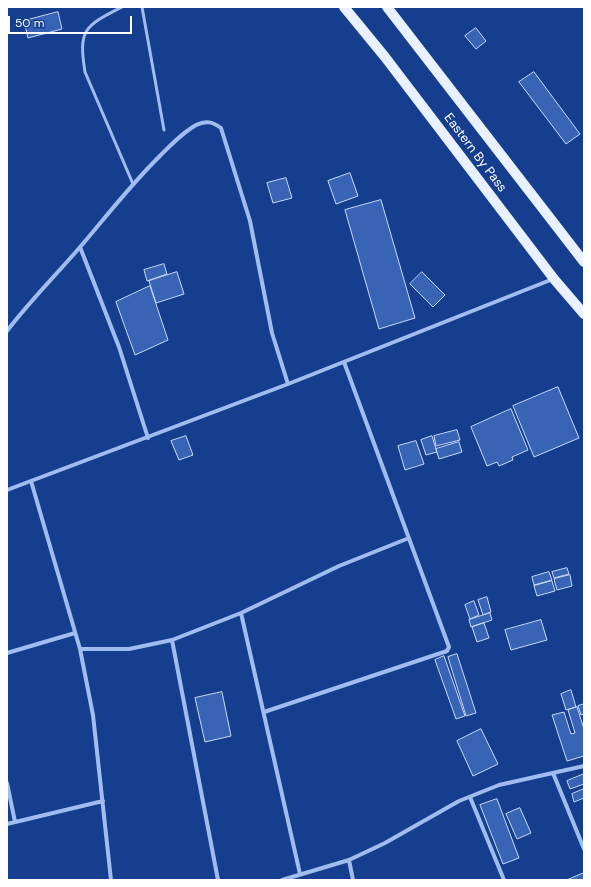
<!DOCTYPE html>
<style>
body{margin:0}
#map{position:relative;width:591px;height:887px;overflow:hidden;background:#153e8e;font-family:"DM Sans",sans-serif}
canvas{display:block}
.frame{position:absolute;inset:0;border:8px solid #fff;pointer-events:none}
.scale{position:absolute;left:8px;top:16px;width:124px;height:18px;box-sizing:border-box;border:2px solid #fff;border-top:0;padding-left:5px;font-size:12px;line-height:14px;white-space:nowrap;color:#fff;-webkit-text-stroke:3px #153e8e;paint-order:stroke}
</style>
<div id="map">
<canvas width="591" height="887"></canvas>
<div class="frame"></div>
<div class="scale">50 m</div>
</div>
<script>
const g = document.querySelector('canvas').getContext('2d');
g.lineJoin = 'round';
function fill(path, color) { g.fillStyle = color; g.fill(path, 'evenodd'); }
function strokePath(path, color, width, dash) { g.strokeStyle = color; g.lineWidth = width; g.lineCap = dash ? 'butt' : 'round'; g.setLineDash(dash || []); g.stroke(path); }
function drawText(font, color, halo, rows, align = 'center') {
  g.font = font + ' "DM Sans",sans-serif'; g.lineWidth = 3; g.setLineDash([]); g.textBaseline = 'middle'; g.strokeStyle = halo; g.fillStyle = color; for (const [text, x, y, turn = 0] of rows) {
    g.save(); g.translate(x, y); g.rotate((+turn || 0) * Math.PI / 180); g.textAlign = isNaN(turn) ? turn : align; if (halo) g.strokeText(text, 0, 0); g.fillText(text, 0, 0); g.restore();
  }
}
const building = new Path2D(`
 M 58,12 L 62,29 L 28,38 L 24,21 Z
 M 476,28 L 486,41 L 476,49 L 465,36 Z
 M 534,72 L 580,134 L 566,144 L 519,82 Z
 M 350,173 L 358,196 L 336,204 L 328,181 Z
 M 286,178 L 292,198 L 273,203 L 267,183 Z
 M 381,200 L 415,318 L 379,329 L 345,210 Z
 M 164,264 L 167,274 L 147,281 L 144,270 Z
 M 177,272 L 184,294 L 156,303 L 149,281 Z
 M 422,272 L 445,295 L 433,307 L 410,284 Z
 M 150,286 L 168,340 L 135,355 L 116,302 Z
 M 558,387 L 579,438 L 534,457 L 513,406 Z
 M 511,409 L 528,450 L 512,457 L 513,460 L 499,466 L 497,462 L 487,466 L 471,427 Z
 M 457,430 L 460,440 L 436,446 L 434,436 Z
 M 186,436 L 193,455 L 179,460 L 171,441 Z
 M 432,436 L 437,452 L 426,455 L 421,440 Z
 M 416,441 L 424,464 L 405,470 L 398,446 Z
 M 459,442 L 462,452 L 439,459 L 436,449 Z
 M 567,568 L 569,574 L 554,578 L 552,572 Z
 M 549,572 L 552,580 L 534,585 L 532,577 Z
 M 570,575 L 572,586 L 557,590 L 554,579 Z
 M 552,581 L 555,591 L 537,596 L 534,586 Z
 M 487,597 L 491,612 L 483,615 L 478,600 Z
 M 474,601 L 479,615 L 470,619 L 465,605 Z
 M 490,613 L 492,620 L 471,627 L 469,620 Z
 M 541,620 L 547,640 L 511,650 L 505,630 Z
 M 484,623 L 489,638 L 477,642 L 472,627 Z
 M 457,654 L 476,713 L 466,716 L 448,657 Z
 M 444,656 L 465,716 L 456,719 L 435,660 Z
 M 571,690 L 576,707 L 566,710 L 561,694 Z
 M 222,692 L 231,736 L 205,742 L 195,698 Z
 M 584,704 L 584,714 L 581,715 L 578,706 Z
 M 577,707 L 584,729 L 584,756 L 567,761 L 552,715 L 564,712 L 571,734 L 575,733 L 568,710 Z
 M 481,729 L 498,764 L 473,776 L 457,741 Z
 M 584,774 L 584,784 L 570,789 L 567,781 Z
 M 584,789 L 584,798 L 574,802 L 572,794 Z
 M 497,799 L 519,858 L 503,864 L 480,805 Z
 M 520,808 L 531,833 L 517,839 L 506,814 Z
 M 584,873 L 584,880 L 567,880 Z`);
fill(building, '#3964b5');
strokePath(building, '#c7dafc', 1);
strokePath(new Path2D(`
 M 122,7 C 85,26 78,29 85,72 L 133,184
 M 142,7 L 164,130`), '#a0bdf0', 3);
strokePath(new Path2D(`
 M 80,247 L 119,347 L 148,438
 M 7,331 C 30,301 56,275 81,246 C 104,219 126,191 151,165 C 165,151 179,135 196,125 C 206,120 213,122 221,128 L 250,221 L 272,333 L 288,384
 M 31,481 L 80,649 L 93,715 L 111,880
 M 7,490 L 288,384 L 553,279
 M 241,613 L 300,874
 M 172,640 L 218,880
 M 80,649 L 129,649 L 172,640 L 241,613 L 339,566 L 409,538
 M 7,653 L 75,633
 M 264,712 L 447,651 L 449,647 L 344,362
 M 553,773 L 584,849
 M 7,783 L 15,822
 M 470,797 L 504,880
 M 7,824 L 103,801
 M 349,860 L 353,880
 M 282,880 L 349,860 L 385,843 L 459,801 L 499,785 L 584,766`), '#a0bdf0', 4);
strokePath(new Path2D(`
 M 344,7 L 385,57 L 554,279 L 584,314
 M 387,7 L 584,262`), '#e9f0ff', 10);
drawText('13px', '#fff', '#153e8e', [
 ["Eastern By Pass",475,153,53]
]);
</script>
